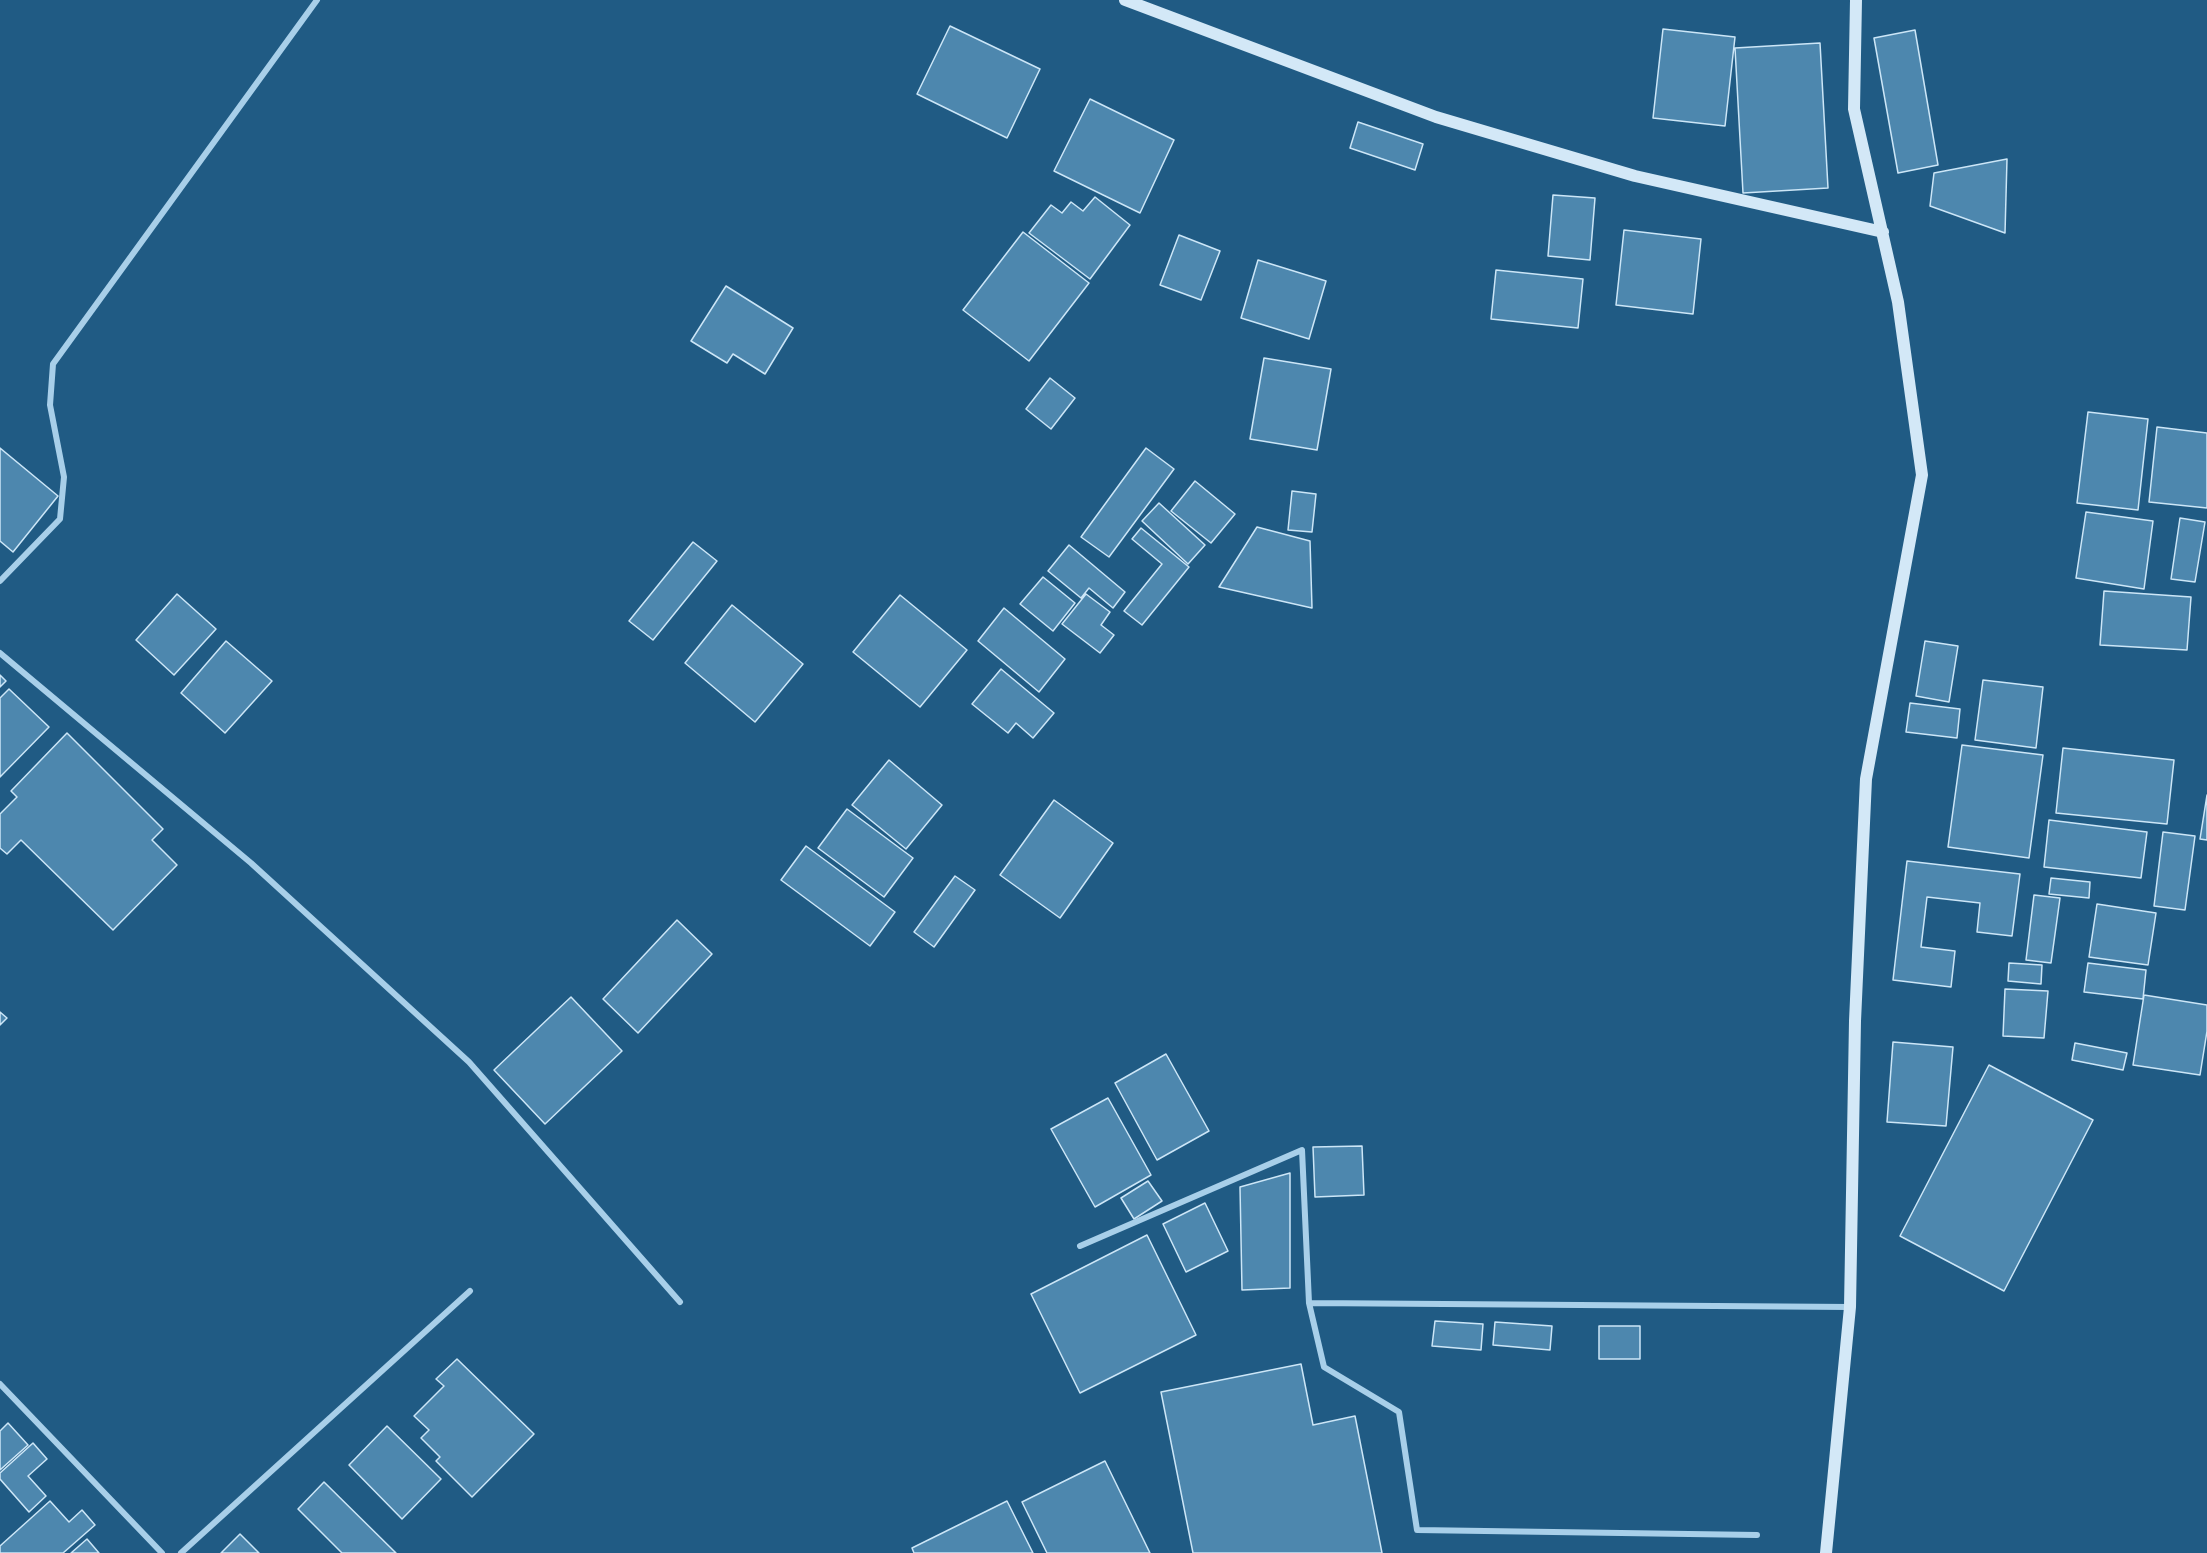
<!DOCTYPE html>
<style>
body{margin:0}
canvas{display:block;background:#205b84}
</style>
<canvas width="2207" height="1553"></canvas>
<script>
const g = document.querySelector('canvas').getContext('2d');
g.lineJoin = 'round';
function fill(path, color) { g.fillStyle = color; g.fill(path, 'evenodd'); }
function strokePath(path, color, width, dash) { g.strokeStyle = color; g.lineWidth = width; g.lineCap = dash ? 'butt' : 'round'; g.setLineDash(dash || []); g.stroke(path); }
const building = new Path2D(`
 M 950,26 L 1040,69 L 1007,138 L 917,94 Z
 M 1663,29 L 1735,37 L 1725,126 L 1653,118 Z
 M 1915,30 L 1938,165 L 1898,173 L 1874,38 Z
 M 1820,43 L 1828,188 L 1743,193 L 1735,48 Z
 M 1090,99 L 1174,140 L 1140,213 L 1054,171 Z
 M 1358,122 L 1423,144 L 1415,170 L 1350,148 Z
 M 2007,159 L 2005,233 L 1930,206 L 1934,173 Z
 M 1553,195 L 1595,198 L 1590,260 L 1548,256 Z
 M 1095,197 L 1130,225 L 1090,279 L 1029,233 L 1051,205 L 1062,213 L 1071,202 L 1083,211 Z
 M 1624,230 L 1701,239 L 1693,314 L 1616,305 Z
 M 1023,232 L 1089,283 L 1029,361 L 963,310 Z
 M 1179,235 L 1220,251 L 1201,300 L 1160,285 Z
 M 1258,260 L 1326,281 L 1309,339 L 1241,318 Z
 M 1496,270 L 1583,279 L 1578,328 L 1491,319 Z
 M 726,286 L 793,328 L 765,374 L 733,354 L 727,363 L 691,341 Z
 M 1264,358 L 1331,369 L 1317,450 L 1250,439 Z
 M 1050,378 L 1075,398 L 1051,429 L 1026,409 Z
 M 2088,412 L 2148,419 L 2138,510 L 2077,503 Z
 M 2157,427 L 2207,433 L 2207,508 L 2149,502 Z
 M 0,448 L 58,496 L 13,552 L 0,541 Z
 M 1146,448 L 1174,469 L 1109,557 L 1081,537 Z
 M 1195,481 L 1235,514 L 1211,543 L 1171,511 Z
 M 1292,491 L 1316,494 L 1312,532 L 1288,530 Z
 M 1159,503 L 1205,545 L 1188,564 L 1142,521 Z
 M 2086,512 L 2153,521 L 2144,589 L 2076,578 Z
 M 2180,518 L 2205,522 L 2195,582 L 2171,579 Z
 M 1257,527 L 1310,541 L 1312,608 L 1219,587 Z
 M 1141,528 L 1189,567 L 1142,625 L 1124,611 L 1162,564 L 1132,539 Z
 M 693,542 L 717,561 L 653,640 L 629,621 Z
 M 1069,545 L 1125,592 L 1113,608 L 1089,588 L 1081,598 L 1048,571 Z
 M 1043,577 L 1075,603 L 1053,631 L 1020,604 Z
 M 2104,591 L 2191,597 L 2187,650 L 2100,645 Z
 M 177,594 L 216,629 L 174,675 L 136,640 Z
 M 1086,594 L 1110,612 L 1101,625 L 1114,635 L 1100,653 L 1062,624 Z
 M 900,595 L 967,650 L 920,707 L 853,652 Z
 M 732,605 L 803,664 L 755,722 L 685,663 Z
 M 1004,608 L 1065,659 L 1039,692 L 978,641 Z
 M 226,641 L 272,681 L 225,733 L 181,693 Z
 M 1925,641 L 1958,646 L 1949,702 L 1916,696 Z
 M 1001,669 L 1054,713 L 1033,738 L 1016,723 L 1008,733 L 972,704 Z
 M 0,675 L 6,681 L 0,687 Z
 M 1983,680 L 2043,687 L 2036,748 L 1975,740 Z
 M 9,689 L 49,727 L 0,777 L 0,698 Z
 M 1910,703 L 1960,709 L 1957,738 L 1906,732 Z
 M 67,733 L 163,829 L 152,840 L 177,865 L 113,930 L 21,840 L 7,854 L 0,848 L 0,814 L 17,797 L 11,791 Z
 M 1962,745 L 2043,755 L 2029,858 L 1948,847 Z
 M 2063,748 L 2174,760 L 2167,824 L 2056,813 Z
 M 889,760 L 942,805 L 906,849 L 852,805 Z
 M 2207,795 L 2207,840 L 2200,839 Z
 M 1054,800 L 1113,843 L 1060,918 L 1000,875 Z
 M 847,809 L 913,858 L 884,897 L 818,848 Z
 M 2049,820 L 2147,832 L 2141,878 L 2044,867 Z
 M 2163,832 L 2195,836 L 2185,910 L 2154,906 Z
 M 806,846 L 895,912 L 870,946 L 781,880 Z
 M 1907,861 L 2020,874 L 2012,936 L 1977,932 L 1980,903 L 1927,897 L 1921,947 L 1955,951 L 1951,987 L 1893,980 Z
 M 955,876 L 975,890 L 934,947 L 914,932 Z
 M 2051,878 L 2090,882 L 2089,898 L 2049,894 Z
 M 2034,895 L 2060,898 L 2051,963 L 2026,960 Z
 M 2097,904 L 2156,913 L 2148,965 L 2089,957 Z
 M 677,920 L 712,954 L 638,1033 L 603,999 Z
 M 2009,963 L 2042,965 L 2041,984 L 2008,981 Z
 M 2088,963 L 2146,970 L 2143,999 L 2084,992 Z
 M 2005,989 L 2048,991 L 2044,1038 L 2003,1036 Z
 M 2144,995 L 2207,1005 L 2207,1031 L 2200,1075 L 2133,1065 Z
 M 571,997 L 622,1051 L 545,1124 L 494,1070 Z
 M 0,1012 L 7,1018 L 0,1025 Z
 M 1893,1042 L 1953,1047 L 1946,1126 L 1887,1122 Z
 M 2075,1043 L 2127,1053 L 2123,1070 L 2072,1060 Z
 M 1166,1054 L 1209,1131 L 1157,1160 L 1115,1083 Z
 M 1989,1065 L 2093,1120 L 2004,1291 L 1900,1236 Z
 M 1108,1098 L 1151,1175 L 1095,1207 L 1051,1129 Z
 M 1362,1146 L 1364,1195 L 1315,1197 L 1313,1147 Z
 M 1290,1173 L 1290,1288 L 1242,1290 L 1240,1187 Z
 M 1148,1181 L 1162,1201 L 1134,1219 L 1121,1198 Z
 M 1205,1203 L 1228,1251 L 1186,1272 L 1163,1224 Z
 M 1147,1235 L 1196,1335 L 1080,1393 L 1031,1294 Z
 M 1435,1321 L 1483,1324 L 1481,1350 L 1432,1346 Z
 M 1495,1322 L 1552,1326 L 1550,1350 L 1493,1345 Z
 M 1599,1326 L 1640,1326 L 1640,1359 L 1599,1359 Z
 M 457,1359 L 534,1434 L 472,1497 L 436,1461 L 440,1457 L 421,1438 L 429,1430 L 414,1416 L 444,1386 L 436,1379 Z
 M 1301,1364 L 1313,1425 L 1355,1416 L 1382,1553 L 1193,1553 L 1161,1392 Z
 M 8,1423 L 28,1445 L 0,1470 L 0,1431 Z
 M 387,1426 L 441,1479 L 402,1519 L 349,1465 Z
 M 33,1443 L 47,1459 L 28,1476 L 46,1496 L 29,1512 L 0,1479 L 0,1473 Z
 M 1105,1461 L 1150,1553 L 1047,1553 L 1022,1502 Z
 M 324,1482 L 396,1553 L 342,1553 L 298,1509 Z
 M 50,1501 L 69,1522 L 82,1510 L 95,1525 L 63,1553 L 0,1553 L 0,1546 Z
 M 1007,1501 L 1033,1553 L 914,1553 L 912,1548 Z
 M 240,1534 L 259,1553 L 221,1553 Z
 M 87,1539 L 99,1553 L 71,1553 Z`);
fill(building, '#4d87ae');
strokePath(building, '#cce6f7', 1.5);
strokePath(new Path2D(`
 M 0,581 L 60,519 L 64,477 L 50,405 L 53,364 L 317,0
 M 0,653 L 251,863 L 469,1062 L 680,1302
 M 1080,1246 L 1302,1150 L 1309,1303 L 1850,1307
 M 1309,1303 L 1324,1367 L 1399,1412 L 1417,1530 L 1757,1535
 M 0,1384 L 162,1553
 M 181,1553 L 470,1291`), '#a8cfe9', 6);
strokePath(new Path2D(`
 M 1125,0 L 1436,117 L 1635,176 L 1883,232
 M 1826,1553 L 1850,1307 L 1855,1021 L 1866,779 L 1922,475 L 1898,302 L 1854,109 L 1856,0`), '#d3e8f7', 12);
</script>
